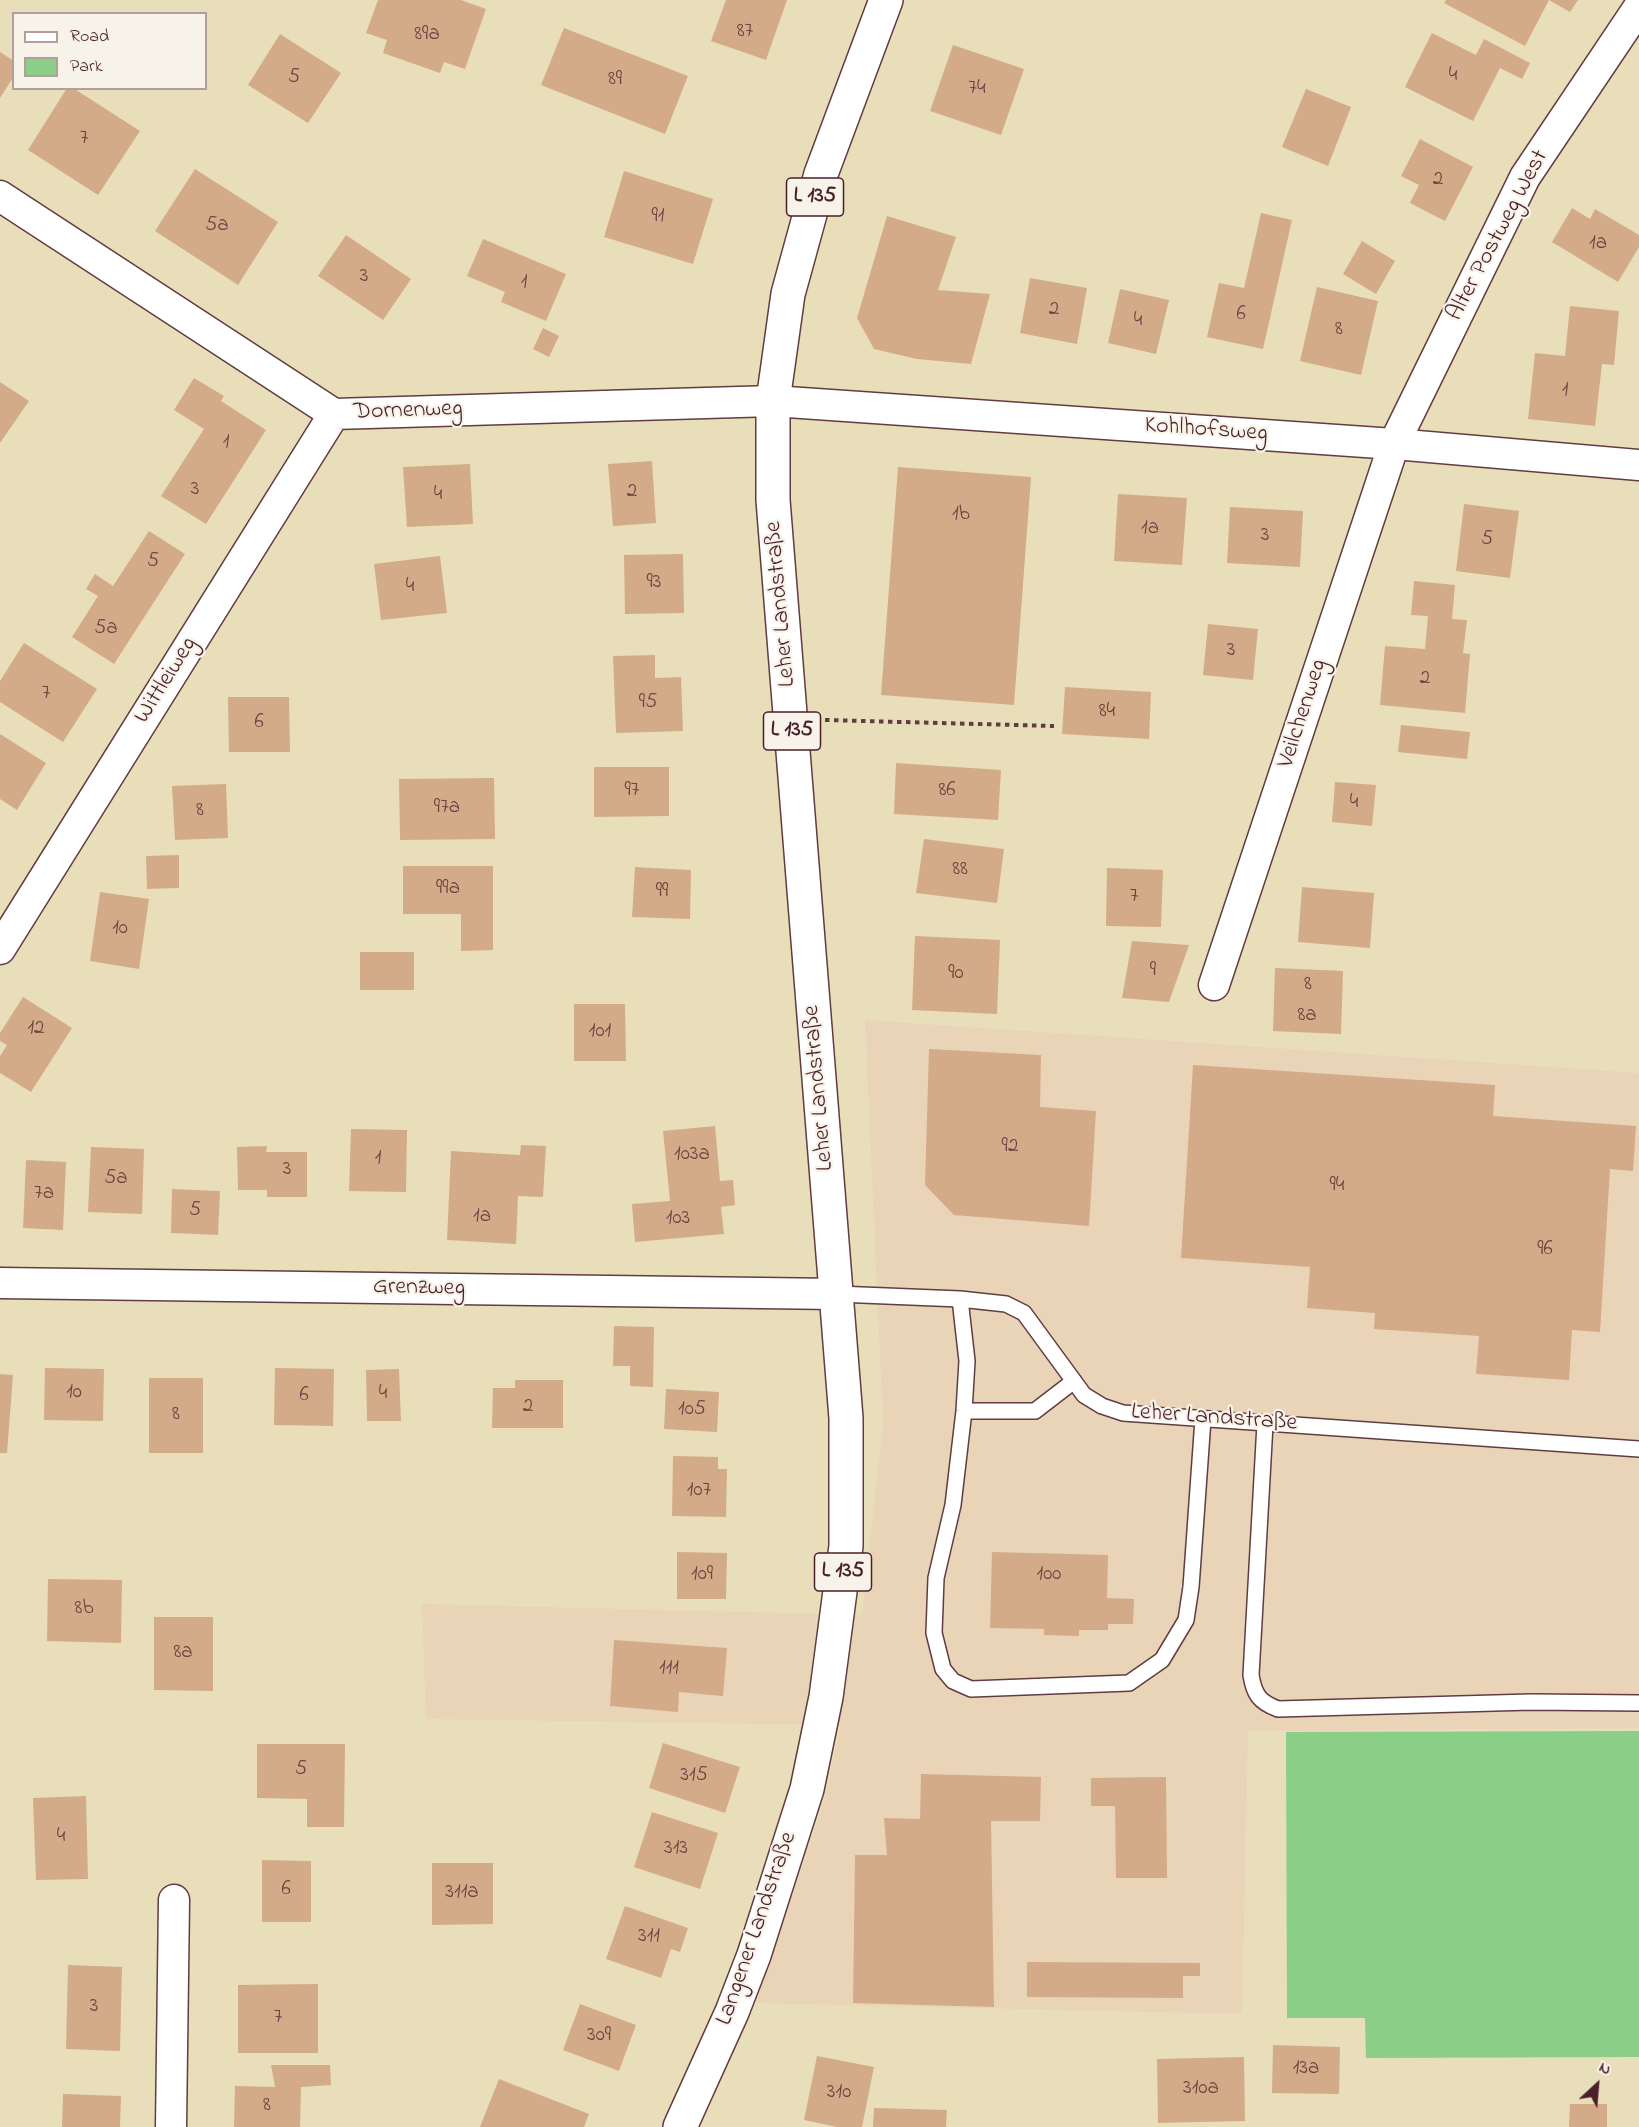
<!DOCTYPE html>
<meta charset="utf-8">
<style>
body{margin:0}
#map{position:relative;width:1639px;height:2127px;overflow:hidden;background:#e9deba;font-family:"Indie Flower",sans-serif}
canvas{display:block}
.legend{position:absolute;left:12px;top:12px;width:195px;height:78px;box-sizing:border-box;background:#f7f3e8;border:2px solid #b29e9c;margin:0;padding:8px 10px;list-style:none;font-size:18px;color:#4a1f2b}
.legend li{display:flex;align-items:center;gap:12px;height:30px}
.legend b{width:30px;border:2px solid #b29e9c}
.north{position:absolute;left:1567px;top:2055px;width:60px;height:60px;-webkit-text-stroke:4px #f7f3e8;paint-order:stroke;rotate:26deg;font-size:16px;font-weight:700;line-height:24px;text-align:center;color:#4a1f2b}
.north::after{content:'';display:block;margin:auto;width:21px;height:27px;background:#4a1f2b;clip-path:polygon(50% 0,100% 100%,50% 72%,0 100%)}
</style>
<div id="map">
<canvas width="1639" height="2127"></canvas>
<ul class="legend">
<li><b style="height:8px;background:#fff"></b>Road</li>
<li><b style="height:16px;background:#8ace87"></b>Park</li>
</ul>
<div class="north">N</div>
</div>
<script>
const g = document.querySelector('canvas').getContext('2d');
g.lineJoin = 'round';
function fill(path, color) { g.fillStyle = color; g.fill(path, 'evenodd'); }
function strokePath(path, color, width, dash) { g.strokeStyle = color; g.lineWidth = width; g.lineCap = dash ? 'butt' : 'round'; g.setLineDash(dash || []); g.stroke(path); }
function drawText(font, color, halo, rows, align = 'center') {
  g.font = font + ' "Indie Flower",sans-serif'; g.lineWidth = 4.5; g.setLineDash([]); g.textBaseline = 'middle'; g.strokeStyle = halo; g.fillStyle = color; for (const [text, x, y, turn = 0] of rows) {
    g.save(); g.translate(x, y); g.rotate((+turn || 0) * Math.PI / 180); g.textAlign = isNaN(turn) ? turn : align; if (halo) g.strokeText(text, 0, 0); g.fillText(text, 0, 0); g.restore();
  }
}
fill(new Path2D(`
 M 865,1020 L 1639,1073 L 1639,1728 L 1248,1731 L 1242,2014 L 756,2003 L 824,1802 L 841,1725 L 426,1719 L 422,1604 L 862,1615 L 883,1423 Z`), '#e9d4b7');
fill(new Path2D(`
 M 1639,1731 L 1639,2057 L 1366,2058 L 1365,2018 L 1287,2018 L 1286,1732 Z`), '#8ace87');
fill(new Path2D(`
 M 378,0 L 461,0 L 486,9 L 465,69 L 444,62 L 440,73 L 383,53 L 387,40 L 366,33 Z
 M 726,0 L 787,0 L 766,60 L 711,41 Z
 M 1446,0 L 1578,0 L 1570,12 L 1549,0 L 1525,46 L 1444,3 Z
 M 564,28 L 688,76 L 665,134 L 541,85 Z
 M 1432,33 L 1476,55 L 1484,39 L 1530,63 L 1522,79 L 1500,68 L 1473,121 L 1405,87 Z
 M 280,34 L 341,73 L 308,123 L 248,85 Z
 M 953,45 L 1024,69 L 1001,135 L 930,111 Z
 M 0,52 L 14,61 L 14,76 L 0,98 Z
 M 67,88 L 73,88 L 140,131 L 98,195 L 28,150 Z
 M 1306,89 L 1351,107 L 1328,166 L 1282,147 Z
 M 1420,139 L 1473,167 L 1445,221 L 1410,203 L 1419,185 L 1401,176 Z
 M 195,169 L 278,222 L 238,285 L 155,231 Z
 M 624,171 L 713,199 L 693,264 L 604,237 Z
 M 1572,208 L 1590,219 L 1595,209 L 1639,235 L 1639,247 L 1618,282 L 1552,242 Z
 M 1261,213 L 1292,220 L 1263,349 L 1207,337 L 1219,283 L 1244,288 Z
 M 887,216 L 956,237 L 938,290 L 990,294 L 971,364 L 917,359 L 874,349 L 857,318 Z
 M 346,235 L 411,279 L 383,320 L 318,276 Z
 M 483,239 L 566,274 L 546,321 L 501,302 L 505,292 L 467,276 Z
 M 1362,241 L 1395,261 L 1376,294 L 1343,274 Z
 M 1030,278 L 1087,288 L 1077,344 L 1020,333 Z
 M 1317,287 L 1378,301 L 1361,375 L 1300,361 Z
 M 1120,289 L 1169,300 L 1156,354 L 1108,343 Z
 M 1570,306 L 1619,311 L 1614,365 L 1602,364 L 1595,426 L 1528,419 L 1535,353 L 1565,356 Z
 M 543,328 L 559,336 L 549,357 L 533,349 Z
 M 194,378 L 224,396 L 221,401 L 266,430 L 206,524 L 161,496 L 204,429 L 174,410 Z
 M 0,382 L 29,401 L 0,443 Z
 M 652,461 L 656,523 L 613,526 L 608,464 Z
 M 470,464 L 473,524 L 407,527 L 403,467 Z
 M 898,467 L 1031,477 L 1014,705 L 881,695 Z
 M 1118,494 L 1187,498 L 1182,565 L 1114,561 Z
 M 1464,504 L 1519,511 L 1510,578 L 1456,571 Z
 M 1230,507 L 1303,511 L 1300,567 L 1227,563 Z
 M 149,531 L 185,554 L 114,664 L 72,637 L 98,596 L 86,589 L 95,574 L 113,586 Z
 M 683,554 L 684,613 L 625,614 L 624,555 Z
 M 440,556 L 447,613 L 381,620 L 374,564 Z
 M 1414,581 L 1455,585 L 1452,619 L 1467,620 L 1463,653 L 1470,654 L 1465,713 L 1380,705 L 1385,646 L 1425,649 L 1428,616 L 1411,615 Z
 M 1208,624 L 1258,629 L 1253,680 L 1203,675 Z
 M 24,643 L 97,689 L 63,742 L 0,702 L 0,681 Z
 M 655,655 L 655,678 L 681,677 L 683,731 L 616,733 L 613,656 Z
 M 1065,687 L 1151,692 L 1149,739 L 1062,734 Z
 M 228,697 L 289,697 L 290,752 L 229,752 Z
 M 1401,725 L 1470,732 L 1467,759 L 1398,752 Z
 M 0,734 L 46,763 L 17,810 L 0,799 Z
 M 896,763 L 1001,770 L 998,820 L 894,814 Z
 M 594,767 L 669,767 L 669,816 L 594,817 Z
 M 494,778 L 495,839 L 400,840 L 399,779 Z
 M 1335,782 L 1376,785 L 1372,826 L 1332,822 Z
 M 226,784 L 228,838 L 175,840 L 172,786 Z
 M 924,839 L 1004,849 L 997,903 L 916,893 Z
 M 179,855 L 179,888 L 147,889 L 146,856 Z
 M 403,866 L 493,866 L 493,950 L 461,951 L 461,914 L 403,914 Z
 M 635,867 L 691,870 L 690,919 L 632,917 Z
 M 1107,868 L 1163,870 L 1161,927 L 1106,926 Z
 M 1302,887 L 1374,893 L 1370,948 L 1298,942 Z
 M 100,892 L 149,899 L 139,969 L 90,961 Z
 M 915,936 L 1000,940 L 997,1014 L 912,1010 Z
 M 1132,941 L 1189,945 L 1169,1002 L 1122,998 Z
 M 360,952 L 414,952 L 414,990 L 360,990 Z
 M 1275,968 L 1343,971 L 1341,1034 L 1273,1031 Z
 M 23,997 L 72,1028 L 31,1092 L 0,1073 L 0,1056 L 7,1045 L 0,1041 L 0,1033 Z
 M 574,1004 L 625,1004 L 626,1061 L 574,1061 Z
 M 929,1049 L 1041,1055 L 1040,1107 L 1096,1111 L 1089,1226 L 954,1215 L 925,1185 Z
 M 1193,1065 L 1495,1085 L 1493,1116 L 1636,1126 L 1633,1171 L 1610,1169 L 1600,1332 L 1572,1330 L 1569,1380 L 1476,1374 L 1479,1336 L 1374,1329 L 1375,1313 L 1307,1308 L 1310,1267 L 1181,1258 Z
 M 715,1126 L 720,1181 L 733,1180 L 735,1205 L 721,1207 L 724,1234 L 635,1242 L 632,1204 L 670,1201 L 663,1131 Z
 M 351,1129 L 407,1130 L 406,1192 L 349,1191 Z
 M 521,1145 L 546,1146 L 543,1197 L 518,1196 L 516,1244 L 447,1240 L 451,1151 L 520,1155 Z
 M 267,1146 L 266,1152 L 307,1152 L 307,1197 L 267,1197 L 267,1190 L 238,1190 L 237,1147 Z
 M 91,1147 L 144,1149 L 142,1214 L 88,1212 Z
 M 26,1160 L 66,1162 L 63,1230 L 23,1228 Z
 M 172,1189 L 220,1191 L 218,1235 L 171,1233 Z
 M 614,1326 L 654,1327 L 653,1387 L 630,1386 L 630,1366 L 613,1366 Z
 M 45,1368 L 104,1369 L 103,1421 L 44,1420 Z
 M 275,1368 L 334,1369 L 333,1426 L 274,1425 Z
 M 399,1369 L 401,1421 L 367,1421 L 366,1370 Z
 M 0,1374 L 13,1375 L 7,1453 L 0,1453 Z
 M 149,1378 L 203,1378 L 203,1453 L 149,1453 Z
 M 515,1380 L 563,1380 L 563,1428 L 492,1428 L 493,1388 L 515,1388 Z
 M 666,1389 L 719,1392 L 717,1432 L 664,1429 Z
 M 673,1456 L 718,1457 L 718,1469 L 727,1469 L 726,1517 L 672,1516 Z
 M 677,1552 L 727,1553 L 726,1599 L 677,1599 Z
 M 992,1552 L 1108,1555 L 1107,1598 L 1134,1599 L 1133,1624 L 1108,1624 L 1108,1630 L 1079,1630 L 1079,1636 L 1044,1635 L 1044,1629 L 990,1628 Z
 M 48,1579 L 122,1580 L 121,1643 L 47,1641 Z
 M 154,1617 L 213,1617 L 213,1691 L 154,1690 Z
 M 614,1640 L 727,1648 L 723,1696 L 679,1692 L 678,1712 L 610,1706 Z
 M 663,1743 L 740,1767 L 725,1813 L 649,1788 Z
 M 257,1744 L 345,1744 L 344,1827 L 307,1827 L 307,1799 L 257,1798 Z
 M 921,1774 L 1041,1777 L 1040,1821 L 991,1821 L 994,2007 L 853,2003 L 855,1855 L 887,1855 L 884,1818 L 920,1819 Z
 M 1166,1777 L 1167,1878 L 1116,1878 L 1115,1806 L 1091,1806 L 1091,1778 Z
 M 86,1796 L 88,1879 L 36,1880 L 33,1798 Z
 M 652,1812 L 718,1833 L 700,1889 L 634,1867 Z
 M 262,1860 L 311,1861 L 311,1922 L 262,1922 Z
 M 432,1863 L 493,1863 L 493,1924 L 432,1925 Z
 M 625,1906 L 688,1928 L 680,1952 L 671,1949 L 661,1978 L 606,1959 Z
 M 1027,1962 L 1200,1963 L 1200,1976 L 1183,1976 L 1183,1998 L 1027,1997 Z
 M 68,1965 L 122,1967 L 120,2051 L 66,2049 Z
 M 318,1984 L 318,2053 L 238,2053 L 238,1985 Z
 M 580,2004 L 636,2025 L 619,2071 L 563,2050 Z
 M 1273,2045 L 1340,2047 L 1339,2094 L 1272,2093 Z
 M 817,2056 L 874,2067 L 862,2127 L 837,2127 L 804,2120 Z
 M 1244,2057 L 1245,2121 L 1158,2123 L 1157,2059 Z
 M 271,2065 L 330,2065 L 331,2085 L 301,2087 L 300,2127 L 234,2127 L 235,2086 L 275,2087 Z
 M 499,2079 L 589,2114 L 584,2127 L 480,2127 Z
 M 63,2094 L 121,2096 L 120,2127 L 62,2127 Z
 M 1570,2104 L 1607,2104 L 1607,2127 L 1569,2127 Z
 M 874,2108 L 947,2110 L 946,2127 L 873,2127 Z`), '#d4ab88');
const lane = new Path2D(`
 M 837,1294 L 960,1299 L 1006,1304 L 1024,1313 L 1084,1395 L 1102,1406 L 1123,1413 L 1639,1449
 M 960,1299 L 967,1361 L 964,1411 L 953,1505 L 936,1578 L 934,1633 L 943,1669 L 953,1681 L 971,1689 L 1129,1683 L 1162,1660 L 1186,1620 L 1191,1587 L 1203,1419
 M 964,1411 L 1035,1411 L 1074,1381
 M 1265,1424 L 1251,1675 C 1254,1694 1259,1702 1278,1709 L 1531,1702 L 1639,1703`);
const street = new Path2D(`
 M 0,196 L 334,414 L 773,401 L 1394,444 L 1639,465
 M 0,949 L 334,414
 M 1214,985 L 1394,444 L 1525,177 L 1639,7
 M 0,1283 L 837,1294
 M 171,2127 L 174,1900`);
const primary = new Path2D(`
 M 680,2127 L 732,2012 L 754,1955 L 807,1789 L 826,1697 L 846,1546 L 846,1418 L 773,500 L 773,401 L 788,294 L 821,174 L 886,0`);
strokePath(lane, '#623c40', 18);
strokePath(street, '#623c40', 33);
strokePath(primary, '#623c40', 36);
strokePath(new Path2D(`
 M 825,720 L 1054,726`), '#623c40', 4, [4.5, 4.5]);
strokePath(lane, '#fff', 15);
strokePath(street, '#fff', 30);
strokePath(primary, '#fff', 33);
drawText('21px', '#6c4242', null, [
 ["87",745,33],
 ["89a",427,36],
 ["4",1453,77],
 ["5",294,79],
 ["89",615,81],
 ["74",977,90],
 ["7",84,140],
 ["2",1438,181],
 ["91",658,218],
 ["5a",217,227],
 ["1a",1598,245],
 ["3",364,278],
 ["1",524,284],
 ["2",1054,311],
 ["6",1241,316],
 ["4",1138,322],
 ["8",1339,331],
 ["1",1565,392],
 ["1",226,444],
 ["3",195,491],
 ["2",632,493],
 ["4",438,496],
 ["1b",961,516],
 ["1a",1150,530],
 ["3",1265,537],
 ["5",1487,541],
 ["5",153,563],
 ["93",654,584],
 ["4",410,588],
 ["5a",106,630],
 ["3",1231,652],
 ["2",1425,680],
 ["7",46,695],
 ["95",648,704],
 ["84",1107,713],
 ["6",259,724],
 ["97",632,792],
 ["86",947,792],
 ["4",1354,804],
 ["97a",447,809],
 ["8",200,812],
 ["88",960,871],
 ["99a",448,890],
 ["99",662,893],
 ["7",1134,898],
 ["10",120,930],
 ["9",1153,972],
 ["90",956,975],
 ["8",1308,986],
 ["8a",1307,1017],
 ["12",36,1030],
 ["101",600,1033],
 ["92",1010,1148],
 ["103a",692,1156],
 ["1",378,1160],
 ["3",287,1171],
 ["5a",116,1180],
 ["94",1337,1187],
 ["7a",44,1195],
 ["5",195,1212],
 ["1a",482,1218],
 ["103",678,1220],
 ["96",1545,1251],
 ["10",74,1394],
 ["4",383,1395],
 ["6",304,1397],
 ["2",528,1408],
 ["105",692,1411],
 ["8",176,1416],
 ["107",699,1492],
 ["109",702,1576],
 ["100",1049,1576],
 ["8b",84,1610],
 ["8a",183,1654],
 ["111",669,1670],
 ["5",301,1771],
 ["315",694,1777],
 ["4",61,1838],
 ["313",676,1850],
 ["6",286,1891],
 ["311a",462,1894],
 ["311",649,1938],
 ["3",94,2008],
 ["7",278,2019],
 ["309",599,2037],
 ["13a",1306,2070],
 ["310a",1201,2090],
 ["310",839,2094],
 ["8",267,2107]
]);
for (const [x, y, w] of [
 [815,197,57],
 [792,731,57],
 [843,1572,57]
]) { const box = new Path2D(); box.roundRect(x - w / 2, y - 19, w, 38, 4.5); g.fillStyle = '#f7f3e8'; g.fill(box); strokePath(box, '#4a1f2b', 1.5); }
drawText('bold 22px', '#4a1f2b', null, [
 ["L 135",815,197],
 ["L 135",792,731],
 ["L 135",843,1572]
]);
drawText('24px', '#4a1f2b', '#f7f3e8', [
 ["Alter Postweg West",1499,236,-62],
 ["Dornenweg",408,412,-2],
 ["Kohlhofsweg",1206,431,4],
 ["Leher Landstraße",782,604,-95],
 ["Wittleiweg",167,681,-58],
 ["Veilchenweg",1304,714,-72],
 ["Leher Landstraße",820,1088,-95],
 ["Grenzweg",419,1289,1],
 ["Leher Landstraße",1214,1419,4],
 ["Langener Landstraße",758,1929,-71]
]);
</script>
